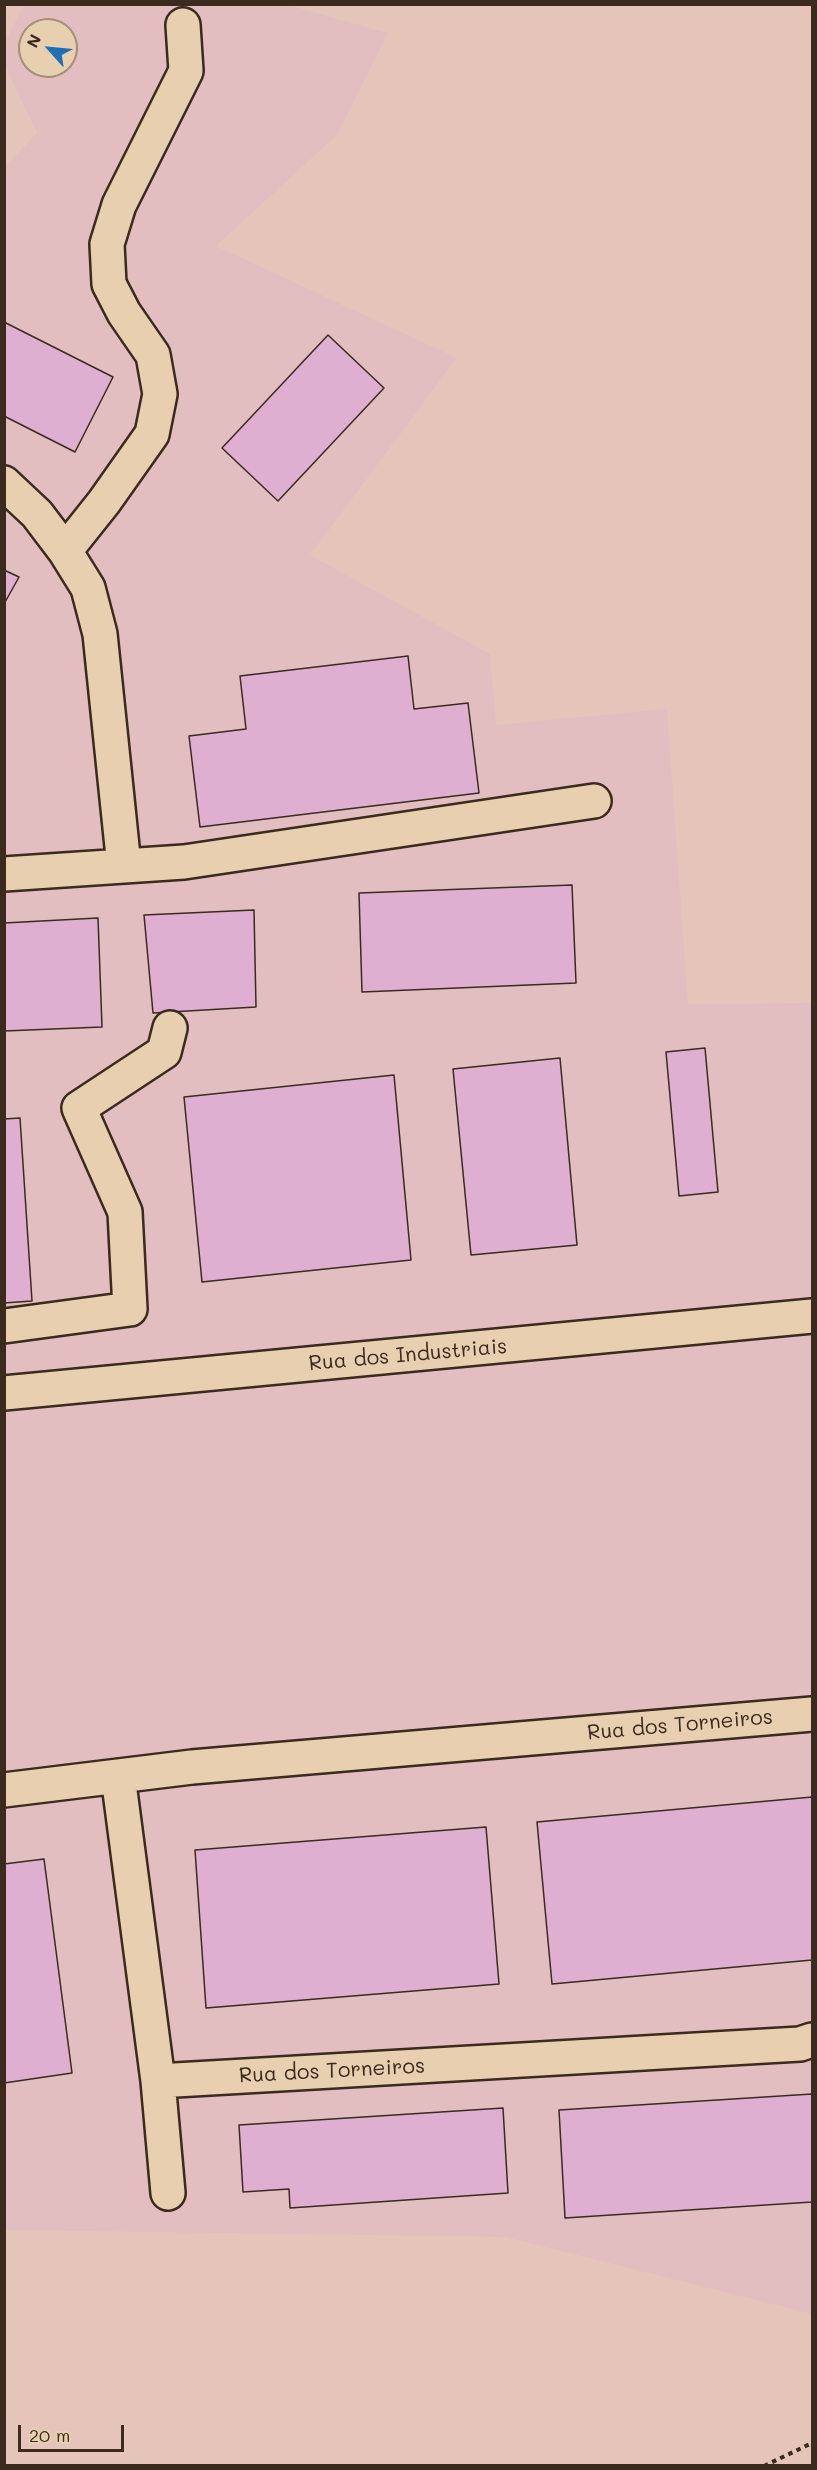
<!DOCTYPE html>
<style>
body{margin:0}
#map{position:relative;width:817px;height:2470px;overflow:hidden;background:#e5c5ba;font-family:Mali,sans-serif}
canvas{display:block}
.frame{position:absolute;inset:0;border:6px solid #3b2a1e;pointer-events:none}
.north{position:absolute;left:18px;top:18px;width:60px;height:60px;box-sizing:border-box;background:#e8cfb0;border:2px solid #a38d76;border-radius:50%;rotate:297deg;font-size:16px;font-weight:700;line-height:24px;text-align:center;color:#3b2a1e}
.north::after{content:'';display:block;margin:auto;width:21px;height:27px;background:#1f6fb2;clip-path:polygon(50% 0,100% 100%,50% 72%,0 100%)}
.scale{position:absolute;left:18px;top:2425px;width:106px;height:27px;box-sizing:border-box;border:3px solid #3b2a1e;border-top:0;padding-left:8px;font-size:18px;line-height:21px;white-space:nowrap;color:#3b2a1e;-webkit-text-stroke:4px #e8cfb0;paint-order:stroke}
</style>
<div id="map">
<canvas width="817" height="2470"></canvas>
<div class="frame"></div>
<div class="north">N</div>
<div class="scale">20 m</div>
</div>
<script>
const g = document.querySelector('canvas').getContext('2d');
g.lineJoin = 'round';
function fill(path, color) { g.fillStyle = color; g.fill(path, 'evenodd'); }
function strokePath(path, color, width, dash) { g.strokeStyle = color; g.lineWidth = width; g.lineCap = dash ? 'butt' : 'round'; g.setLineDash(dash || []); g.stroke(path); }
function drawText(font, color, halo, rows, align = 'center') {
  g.font = font + ' Mali,sans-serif'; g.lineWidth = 4.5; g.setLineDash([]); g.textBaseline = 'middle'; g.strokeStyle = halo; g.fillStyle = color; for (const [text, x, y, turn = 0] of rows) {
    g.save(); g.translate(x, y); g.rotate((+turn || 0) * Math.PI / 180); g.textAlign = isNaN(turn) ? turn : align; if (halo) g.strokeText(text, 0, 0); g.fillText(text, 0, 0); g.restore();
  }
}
fill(new Path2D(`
 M 24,5 L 288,5 L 388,33 L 337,135 L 216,246 L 457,358 L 310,555 L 490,654 L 496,725 L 667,709 L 688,1004 L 812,1003 L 812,2314 L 505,2237 L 5,2230 L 4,167 L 37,133 L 5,66 L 5,42 ZM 30,30 L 66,30 L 66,66 L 30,66 Z`), '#e3bec1');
const building = new Path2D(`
 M 4,322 L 113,377 L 75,452 L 4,416 Z
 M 328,335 L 384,388 L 278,501 L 222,448 Z
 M 4,570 L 19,577 L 4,604 Z
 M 408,656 L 414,709 L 468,703 L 479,793 L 200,827 L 189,736 L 246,729 L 240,676 Z
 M 572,885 L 576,983 L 362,992 L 359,893 Z
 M 254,910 L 256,1007 L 153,1013 L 144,915 Z
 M 98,918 L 102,1027 L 4,1031 L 4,923 Z
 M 705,1048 L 718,1192 L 679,1196 L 666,1052 Z
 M 560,1058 L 577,1245 L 471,1255 L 453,1069 Z
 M 394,1075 L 411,1260 L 202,1282 L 184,1097 Z
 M 20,1118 L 32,1301 L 4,1303 L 4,1119 Z
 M 812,1797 L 812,1960 L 552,1984 L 537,1822 Z
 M 486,1827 L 499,1984 L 206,2008 L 195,1850 Z
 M 44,1859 L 72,2073 L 4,2083 L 4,1864 Z
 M 812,2094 L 812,2202 L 565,2218 L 559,2110 Z
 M 503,2108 L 508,2193 L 290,2208 L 289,2189 L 243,2192 L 239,2125 Z`);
fill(building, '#deafd0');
strokePath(building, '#3b2a1e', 1.5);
const minor = new Path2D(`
 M 4,483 L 37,514 L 65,551 L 88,588 L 100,634 L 124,866
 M 65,551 L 104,502 L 152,434 L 160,394 L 153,355 L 124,313 L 109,284 L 107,244 L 119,205 L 186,71 L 183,25
 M 4,874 L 184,862 L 594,801
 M 4,1326 L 130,1309 L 125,1212 L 79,1108 L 164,1052 L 170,1028
 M 4,1393 L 812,1316
 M 118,1776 L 158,2081 L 800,2044 L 812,2040
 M 4,1790 L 192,1767 L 812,1714
 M 158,2081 L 168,2193`);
strokePath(minor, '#3b2a1e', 38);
strokePath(new Path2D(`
 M 764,2466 L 812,2443`), '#3b2a1e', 4, [4.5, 4.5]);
strokePath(minor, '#e8cfb0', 33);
drawText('21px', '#3b2a1e', '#e8cfb0', [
 ["Rua dos Industriais",408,1355,-5],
 ["Rua dos Torneiros",680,1725,-5],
 ["Rua dos Torneiros",332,2071,-3]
]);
</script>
